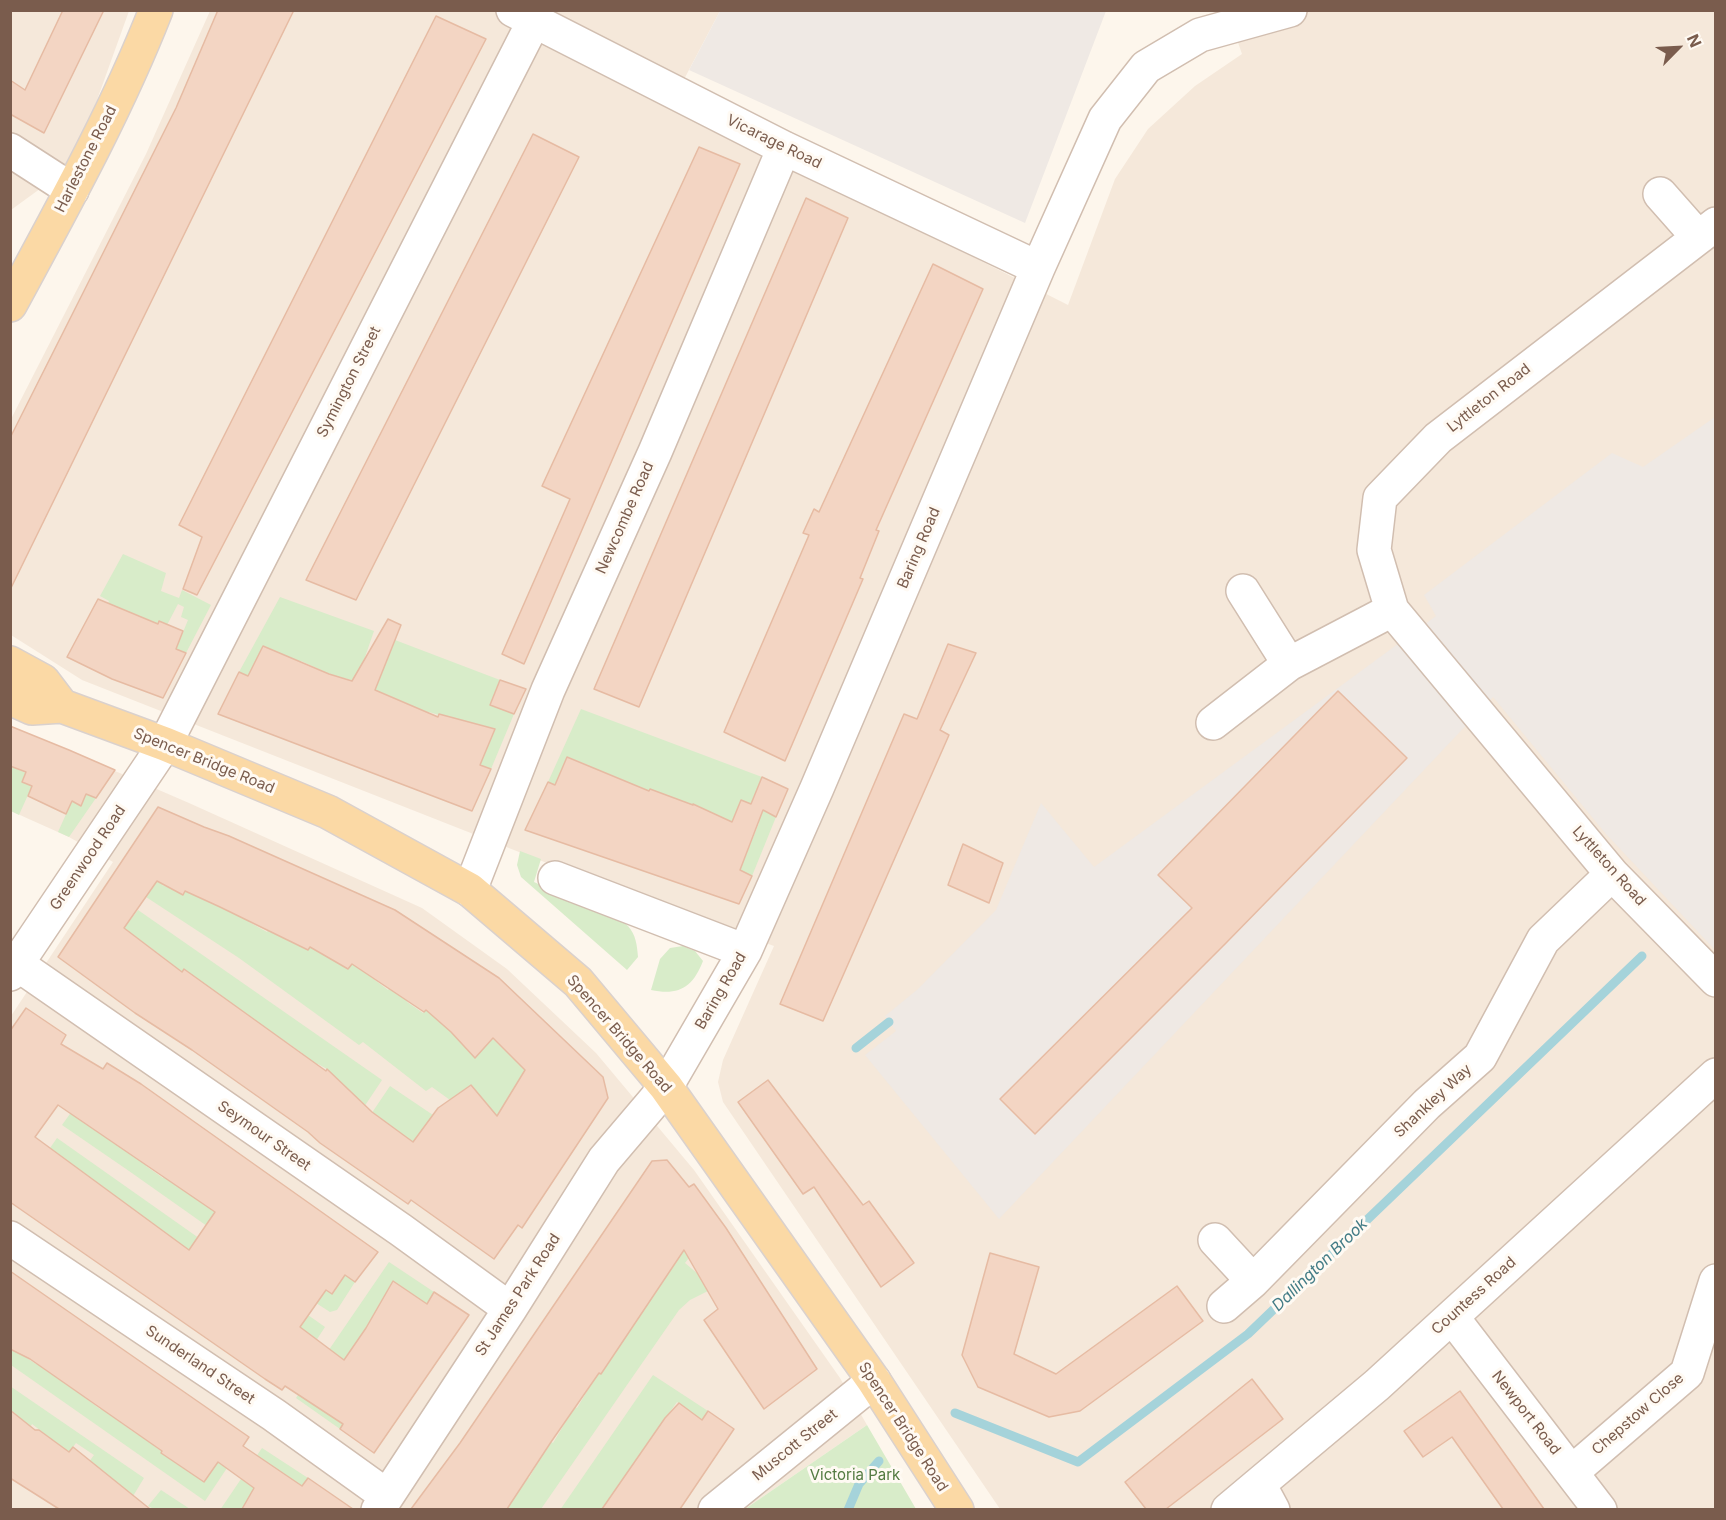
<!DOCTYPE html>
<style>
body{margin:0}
#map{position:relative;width:1726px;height:1520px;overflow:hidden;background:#fdf6ec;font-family:Inter,sans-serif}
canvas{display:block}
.frame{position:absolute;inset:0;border:12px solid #7a5c4d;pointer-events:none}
.north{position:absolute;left:1648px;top:18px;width:60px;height:60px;-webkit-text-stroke:4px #fffaf3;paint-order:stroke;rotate:66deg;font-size:16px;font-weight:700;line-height:24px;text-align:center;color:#7a5c4d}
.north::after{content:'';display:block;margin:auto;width:21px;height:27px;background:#7a5c4d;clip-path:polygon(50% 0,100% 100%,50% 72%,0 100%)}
</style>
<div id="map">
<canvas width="1726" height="1520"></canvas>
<div class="frame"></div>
<div class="north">N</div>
</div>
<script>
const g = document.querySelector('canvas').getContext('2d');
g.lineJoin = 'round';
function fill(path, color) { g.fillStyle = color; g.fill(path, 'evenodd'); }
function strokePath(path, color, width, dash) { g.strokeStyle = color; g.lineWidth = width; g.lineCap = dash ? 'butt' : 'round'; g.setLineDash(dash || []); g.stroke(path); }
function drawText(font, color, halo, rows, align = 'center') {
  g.font = font + ' Inter,sans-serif'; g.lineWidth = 6; g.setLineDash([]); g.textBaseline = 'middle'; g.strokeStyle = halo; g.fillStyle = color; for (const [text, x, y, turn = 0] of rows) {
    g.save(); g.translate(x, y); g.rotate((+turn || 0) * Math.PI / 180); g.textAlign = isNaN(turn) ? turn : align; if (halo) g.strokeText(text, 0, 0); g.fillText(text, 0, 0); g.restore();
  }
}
fill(new Path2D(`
 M 11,11 L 129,11 L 74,164 L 11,210 Z
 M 210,11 L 720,11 L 671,104 L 1068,305 L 1115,179 L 1148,129 L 1195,86 L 1242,54 L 1227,11 L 1715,11 L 1715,1509 L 1000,1509 L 723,1102 L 718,1082 L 723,1060 L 774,946 L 580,876 L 82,680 L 11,635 L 10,421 L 146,154 Z
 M 11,726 L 189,803 L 422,908 L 507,969 L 596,1053 L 694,1170 L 840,1378 L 867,1425 L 745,1509 L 11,1509 L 11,1016 L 113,862 L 69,837 L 11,811 Z`), '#f5e8da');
fill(new Path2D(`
 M 720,11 L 720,10 L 1106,11 L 1025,223 L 689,70 Z
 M 1715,417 L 1715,950 L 1606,834 L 1493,697 L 999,1219 L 865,1055 L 896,1031 L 885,1016 L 918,989 L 996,910 L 1041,803 L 1094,867 L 1436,616 L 1424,595 L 1612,453 L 1643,467 Z`), '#efe9e4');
fill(new Path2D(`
 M 123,554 L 166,573 L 161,591 L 179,598 L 182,590 L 211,605 L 186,653 L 176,649 L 188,620 L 181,617 L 184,607 L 178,604 L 167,625 L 151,640 L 133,633 L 140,616 L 122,609 L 101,619 L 109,601 L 100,596 Z
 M 280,597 L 374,631 L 364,660 L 384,667 L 395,640 L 500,680 L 491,705 L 514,714 L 491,769 L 480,765 L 449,718 L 429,712 L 417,740 L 355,681 L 344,678 L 311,701 L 323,671 L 301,661 L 287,691 L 268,682 L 280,653 L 263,646 L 248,676 L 239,672 Z
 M 581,709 L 762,777 L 751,804 L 776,817 L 752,876 L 740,870 L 759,823 L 741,800 L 716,860 L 712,813 L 694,804 L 676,845 L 634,828 L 628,782 L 609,774 L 597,802 L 578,794 L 588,765 L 568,757 L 555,785 L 548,782 Z
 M 10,766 L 26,773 L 32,786 L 19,815 L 11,811 Z
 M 86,794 L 96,798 L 69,837 L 58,832 L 72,801 L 81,805 Z
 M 520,851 L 541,859 L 534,882 C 556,892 613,911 628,926 C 636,935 637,945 638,957 L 627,970 L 521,877 L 517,865 Z
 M 174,860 L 162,885 L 173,889 L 195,872 L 264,893 L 249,922 L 267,932 L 282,908 L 290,940 L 308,950 L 323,928 L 348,969 L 364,947 L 383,958 L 371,977 L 388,990 L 402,970 L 407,1002 L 423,1013 L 440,995 L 476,1056 L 493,1039 L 525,1070 L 513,1090 L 544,1142 L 450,1100 L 432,1087 L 426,1091 L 363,1042 L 359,1045 L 239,958 L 143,895 Z
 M 138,910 L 382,1080 L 358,1116 L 327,1069 L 318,1064 L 304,1084 L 288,1072 L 302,1053 L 285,1041 L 271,1060 L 269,1030 C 234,1005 189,1001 153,979 L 166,959 L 124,928 Z
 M 683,946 L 695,951 L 703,961 C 693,987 679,996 651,990 L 660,959 L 670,948 Z
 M 390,1086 L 433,1115 L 413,1142 L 390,1125 L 363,1126 Z
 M 85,1093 L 160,1146 L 146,1166 L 163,1178 L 177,1159 L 199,1200 L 332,1294 L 345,1275 L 355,1282 L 337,1310 L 330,1312 L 316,1303 L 129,1171 L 62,1125 Z
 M 57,1138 L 325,1327 L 304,1359 L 34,1171 Z
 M 678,1237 L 694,1251 L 685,1263 L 698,1274 L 708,1291 L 690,1300 L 679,1310 L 541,1509 L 507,1509 L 517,1493 L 498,1457 L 529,1478 L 541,1457 L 522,1422 L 553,1443 L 565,1423 L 537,1404 L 546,1387 L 577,1408 L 589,1388 L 561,1369 Z
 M 389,1262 L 434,1292 L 427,1304 L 396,1283 L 381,1373 L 349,1352 L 337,1372 L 343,1424 L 340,1429 L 296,1398 Z
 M 11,1330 L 19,1353 L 36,1364 L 49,1344 L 53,1374 L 68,1386 L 98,1378 L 84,1397 L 100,1409 L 113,1390 L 134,1403 L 121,1423 L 138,1435 L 151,1416 L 167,1426 L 154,1446 L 204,1481 L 218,1462 L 227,1468 L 205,1501 L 11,1365 Z
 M 653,1375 L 708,1411 L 702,1420 L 677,1402 L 641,1452 L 659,1466 L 628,1509 L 615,1509 L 606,1503 L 602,1509 L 560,1510 Z
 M 10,1386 L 144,1478 L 127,1506 L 80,1474 L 94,1455 L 76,1443 L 62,1462 L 50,1438 L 32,1424 L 24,1438 L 16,1414 L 11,1410 Z
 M 867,1425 L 916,1509 L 745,1509 Z
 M 262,1448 L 308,1478 L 284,1509 L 260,1509 L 247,1501 L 242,1509 L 220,1510 Z
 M 161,1490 L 190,1509 L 154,1509 L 148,1506 Z`), '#d8ecc9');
strokePath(new Path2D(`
 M 856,1048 L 889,1022
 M 955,1413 L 1078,1462 L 1248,1334 L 1642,956
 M 848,1510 L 859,1484 L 879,1461`), '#a5d3da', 9);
const building = new Path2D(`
 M 63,10 L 104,10 L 44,133 L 10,114 L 10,80 L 25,90 Z
 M 218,10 L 294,10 L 10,590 L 10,438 L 176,108 Z
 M 436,16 L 486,39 L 197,595 L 183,589 L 202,537 L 179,525 Z
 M 533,134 L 579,157 L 356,600 L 306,580 Z
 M 699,147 L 740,164 L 524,664 L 502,654 L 570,499 L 542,486 Z
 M 806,198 L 848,218 L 639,707 L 594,689 Z
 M 933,264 L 983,289 L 876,530 L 879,531 L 860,578 L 863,579 L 785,761 L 724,732 L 809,535 L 803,533 L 814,509 L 819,512 Z
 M 98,599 L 158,624 L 159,621 L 183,631 L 176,649 L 186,653 L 163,698 L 112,679 L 67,657 Z
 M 388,619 L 401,625 L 375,690 L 438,717 L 439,714 L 495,729 L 480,765 L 491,769 L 472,811 L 218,714 L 239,672 L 248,676 L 263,646 L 329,674 L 352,681 Z
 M 948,644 L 976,653 L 940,730 L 949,735 L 823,1021 L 780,1004 L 904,714 L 917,719 Z
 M 500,680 L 526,689 L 514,714 L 490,705 Z
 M 1338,691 L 1407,758 L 1226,943 L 1035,1134 L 1000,1099 L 1192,908 L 1158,875 Z
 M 10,726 L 69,750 L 115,770 L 96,798 L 86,794 L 81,806 L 72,801 L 66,814 L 28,796 L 32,786 L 22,782 L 26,772 L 10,766 Z
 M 567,757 L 649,791 L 650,789 L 693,805 L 693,804 L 732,822 L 741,800 L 751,804 L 762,777 L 788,789 L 776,817 L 763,810 L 740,870 L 752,876 L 739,904 L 525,830 L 548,782 L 555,785 Z
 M 158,807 L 204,827 L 229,836 L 395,910 L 499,978 L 603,1077 L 608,1098 L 522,1228 L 518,1225 L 494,1259 L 411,1200 L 408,1204 L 320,1143 L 308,1132 L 192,1050 L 135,1013 L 58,957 ZM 157,881 L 183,895 L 185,891 L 220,907 L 308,950 L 310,947 L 348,969 L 352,964 L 424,1012 L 426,1010 L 451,1032 L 475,1058 L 493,1038 L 525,1070 L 497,1116 L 471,1085 L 438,1108 L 413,1142 L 372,1112 L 327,1069 L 326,1071 L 184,969 L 182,972 L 124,928 Z
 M 963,844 L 1003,863 L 989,903 L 948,885 Z
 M 26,1008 L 66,1035 L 61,1044 L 103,1069 L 107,1063 L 141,1084 L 378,1252 L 355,1282 L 345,1275 L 332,1294 L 326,1290 L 300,1327 L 344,1360 L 366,1328 L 393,1281 L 427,1304 L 434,1292 L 469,1315 L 374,1453 L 340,1429 L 343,1424 L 285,1386 L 282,1390 L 265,1379 L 10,1202 L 10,1031 ZM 58,1105 L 215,1212 L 189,1250 L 35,1137 Z
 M 768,1080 L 863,1205 L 869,1201 L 914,1263 L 881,1287 L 814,1187 L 803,1194 L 738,1102 Z
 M 667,1160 L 689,1187 L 694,1184 L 726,1228 L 817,1369 L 764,1409 L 704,1320 L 718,1309 L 684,1250 L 601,1374 L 599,1373 L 551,1442 L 507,1509 L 411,1509 L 460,1443 L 652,1161 Z
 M 990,1253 L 1039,1267 L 1014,1354 L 1056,1374 L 1177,1286 L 1203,1321 L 1080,1411 L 1049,1417 L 978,1387 L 962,1355 Z
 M 10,1271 L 249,1437 L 243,1446 L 302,1486 L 308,1478 L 353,1509 L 242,1509 L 254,1488 L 218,1462 L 204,1482 L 161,1453 L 162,1451 L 30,1359 L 10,1349 Z
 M 1252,1379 L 1283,1419 L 1166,1509 L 1146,1509 L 1125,1482 Z
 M 1460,1391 L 1544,1509 L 1503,1509 L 1452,1437 L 1423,1457 L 1404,1431 Z
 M 679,1403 L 702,1420 L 708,1411 L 734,1429 L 680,1509 L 602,1509 L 665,1418 Z
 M 10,1410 L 35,1430 L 39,1430 L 69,1452 L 73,1447 L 150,1509 L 59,1509 L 10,1478 Z`);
fill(building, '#f3d5c3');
strokePath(building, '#e6bba3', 1.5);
const minor = new Path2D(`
 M 513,10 L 784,148 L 1038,268
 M 10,150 L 72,190
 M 1660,194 L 1698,237
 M 1716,224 L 1438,438 L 1380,498 L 1374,550 L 1392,610 L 1612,874 L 1716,980
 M 1243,591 L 1289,664
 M 1213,723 L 1289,664 L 1392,610
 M 555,878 L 745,951
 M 470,890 L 548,690 L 655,452 L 784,148
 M 17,964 L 401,1230 L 510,1309
 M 10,974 L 165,744 L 534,21
 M 10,1238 L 274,1415 L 387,1496
 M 1215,1240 L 1253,1281
 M 1224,1306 L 1253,1281 L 1427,1104 L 1480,1057 L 1543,940 L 1612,874
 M 1452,1317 L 1600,1510
 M 1572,1472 L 1687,1373 L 1716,1281
 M 1259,1484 L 1273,1510
 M 378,1510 L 510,1309 L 604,1160 L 666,1087 L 745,951 L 817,788 L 1038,268 L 1105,119 L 1146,67 L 1200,35 L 1290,10
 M 715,1510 L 874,1381
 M 1228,1510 L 1377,1385 L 1716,1075`);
const major = new Path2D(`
 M 10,305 C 62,209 116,112 156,10
 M 10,663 L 43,681 L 62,706
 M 10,698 L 32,708 L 62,706 L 165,744 L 328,812 L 470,890 L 578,982 L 666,1087 L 874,1381 L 957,1510`);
strokePath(minor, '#d1beb0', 36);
strokePath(major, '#dad1cd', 36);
strokePath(minor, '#fff', 33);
strokePath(major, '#fbd9a5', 33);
drawText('15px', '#7a5c4d', '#fffaf3', [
 ["Vicarage Road",774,142,26],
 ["Harlestone Road",86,159,-63],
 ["Symington Street",349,382,-63],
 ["Lyttleton Road",1489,398,-38],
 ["Newcombe Road",625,518,-66],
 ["Baring Road",919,548,-67],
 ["Spencer Bridge Road",204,761,22],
 ["Greenwood Road",88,858,-56],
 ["Lyttleton Road",1609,866,48],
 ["Baring Road",721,991,-60],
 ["Spencer Bridge Road",619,1034,49],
 ["Shankley Way",1433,1101,-43],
 ["Seymour Street",264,1136,35],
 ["St James Park Road",518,1295,-57],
 ["Countess Road",1474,1296,-42],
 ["Sunderland Street",200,1365,34],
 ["Newport Road",1526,1413,52],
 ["Chepstow Close",1638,1414,-41],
 ["Spencer Bridge Road",903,1427,57],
 ["Muscott Street",795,1445,-39]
]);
drawText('15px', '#537a41', '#fffaf3', [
 ["Victoria Park",855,1475]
]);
drawText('italic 16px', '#437c86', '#fffaf3', [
 ["Dallington Brook",1320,1265,-44]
]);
</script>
